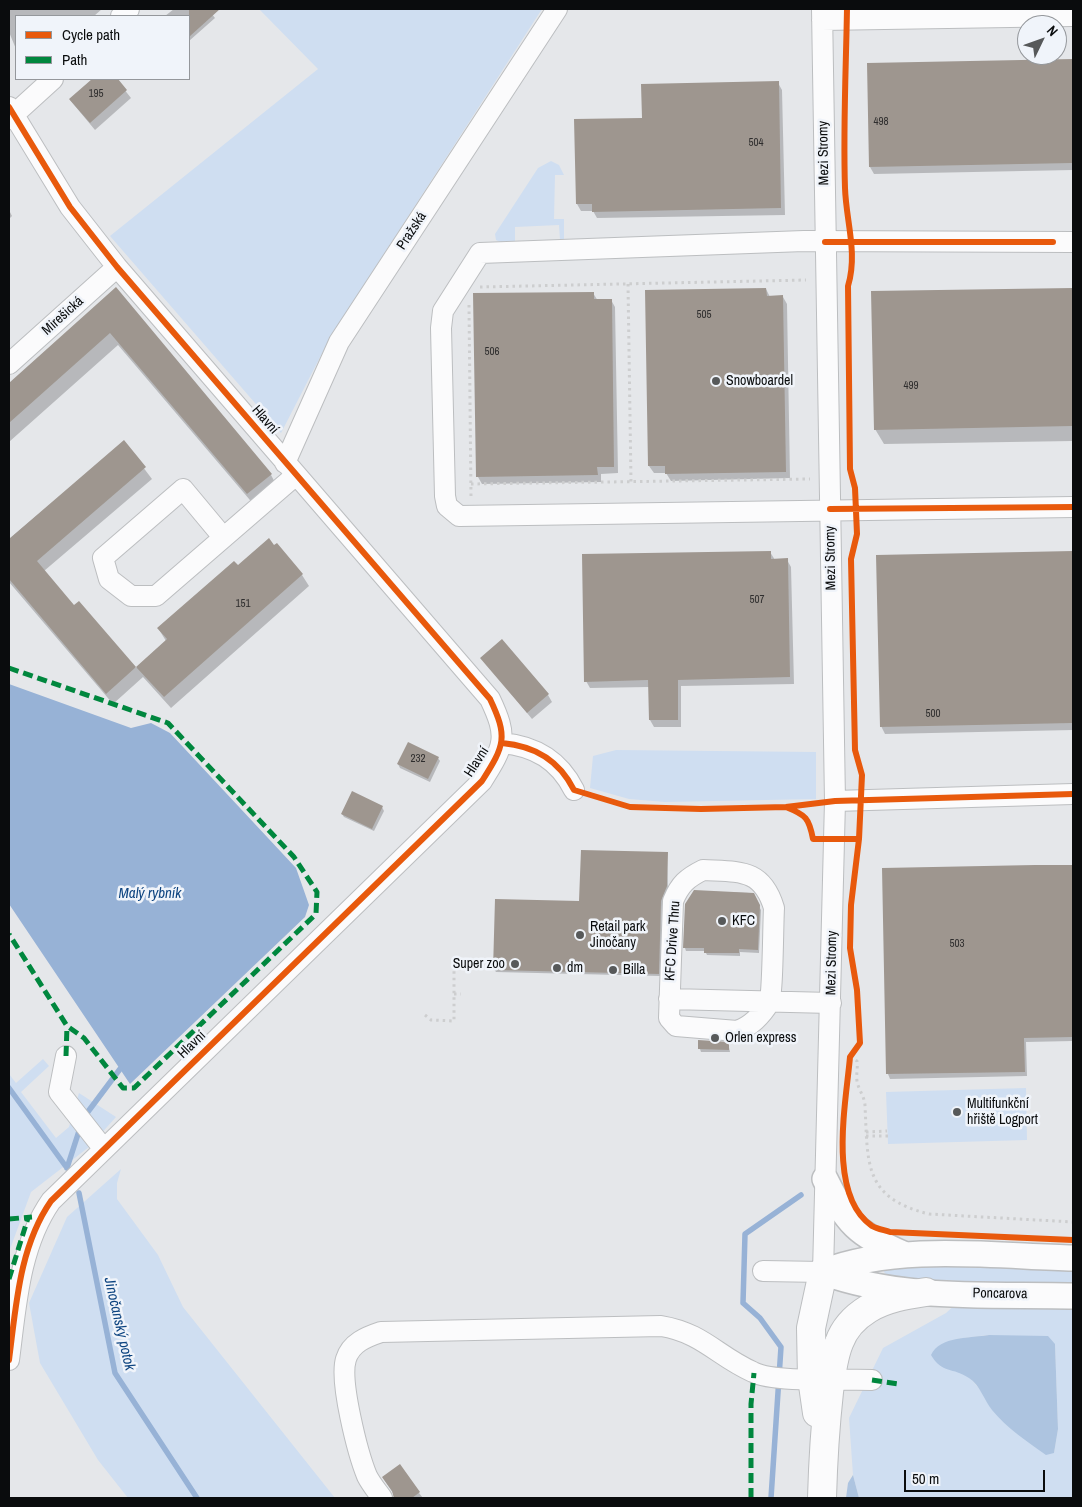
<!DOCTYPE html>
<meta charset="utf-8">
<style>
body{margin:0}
#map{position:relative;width:1082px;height:1507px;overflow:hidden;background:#e5e7ea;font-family:"Archivo Narrow",sans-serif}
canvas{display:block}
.frame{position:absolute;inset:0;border:10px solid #0a0c0d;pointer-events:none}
.legend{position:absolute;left:15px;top:15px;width:175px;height:65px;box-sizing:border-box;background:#f0f4fa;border:1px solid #94979b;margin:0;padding:6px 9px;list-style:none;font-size:15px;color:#0a0c0d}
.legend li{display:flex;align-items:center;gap:10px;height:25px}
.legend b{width:25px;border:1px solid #94979b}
.north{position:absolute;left:1017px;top:15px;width:50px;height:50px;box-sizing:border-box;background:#f0f4fa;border:1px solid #94979b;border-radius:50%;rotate:48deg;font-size:14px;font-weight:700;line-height:20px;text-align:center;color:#0a0c0d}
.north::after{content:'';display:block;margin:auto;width:18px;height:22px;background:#57595a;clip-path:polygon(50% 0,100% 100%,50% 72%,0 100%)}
.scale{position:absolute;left:904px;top:1470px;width:141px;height:22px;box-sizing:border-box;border:2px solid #0a0c0d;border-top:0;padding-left:6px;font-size:15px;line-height:18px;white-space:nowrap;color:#0a0c0d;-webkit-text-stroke:4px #f0f4fa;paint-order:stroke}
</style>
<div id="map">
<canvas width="1082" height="1507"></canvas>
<div class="frame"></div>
<ul class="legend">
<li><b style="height:6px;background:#e8590c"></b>Cycle path</li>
<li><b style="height:6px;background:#00873e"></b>Path</li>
</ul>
<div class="north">N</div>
<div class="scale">50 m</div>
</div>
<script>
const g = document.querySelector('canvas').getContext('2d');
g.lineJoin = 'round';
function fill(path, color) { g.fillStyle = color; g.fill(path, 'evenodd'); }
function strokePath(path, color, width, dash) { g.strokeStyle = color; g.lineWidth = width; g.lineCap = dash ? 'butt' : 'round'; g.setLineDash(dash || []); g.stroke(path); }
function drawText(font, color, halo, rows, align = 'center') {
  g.font = font + ' "Archivo Narrow",sans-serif'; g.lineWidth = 5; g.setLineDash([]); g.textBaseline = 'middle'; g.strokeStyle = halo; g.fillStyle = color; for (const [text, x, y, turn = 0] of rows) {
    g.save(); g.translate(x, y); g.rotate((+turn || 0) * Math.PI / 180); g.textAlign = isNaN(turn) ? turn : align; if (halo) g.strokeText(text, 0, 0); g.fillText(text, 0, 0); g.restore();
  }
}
fill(new Path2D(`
 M 259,9 L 542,9 L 331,336 L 281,433 L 110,236 L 318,69 Z
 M 551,161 L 559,165 L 564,175 L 555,175 L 554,219 L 564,219 L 564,239 L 560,240 L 559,225 L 515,227 L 515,241 L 500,242 L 496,240 L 495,234 L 538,168 Z
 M 616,750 L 816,752 L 816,799 L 665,802 L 629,799 L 590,788 L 593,756 Z
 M 43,1059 L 49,1066 L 21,1092 L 56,1138 L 69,1127 L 79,1093 L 116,1117 L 89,1147 L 31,1192 L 9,1252 L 9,1074 L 16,1083 Z
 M 1026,1088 L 1027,1140 L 888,1144 L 886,1092 Z
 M 121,1169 L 117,1183 L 117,1199 L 158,1255 L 183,1307 L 335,1498 L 128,1498 L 98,1460 L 40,1363 L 29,1303 L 67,1217 Z
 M 890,1265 L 1073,1269 L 1073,1284 L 890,1279 L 884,1272 L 885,1267 Z
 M 958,1302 L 1073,1308 L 1073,1498 L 859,1498 L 853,1475 L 849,1418 L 883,1348 L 946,1313 ZM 989,1335 L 1055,1344 L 1058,1429 L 1054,1453 L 991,1408 L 983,1393 L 970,1378 L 956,1339 Z`), '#cfdef1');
fill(new Path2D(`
 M 989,1335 L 1048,1336 L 1055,1344 L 1058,1429 L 1054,1453 L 1046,1455 C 1026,1441 1007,1428 992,1410 C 984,1400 980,1385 969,1378 C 953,1367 942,1374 931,1355 C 940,1336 971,1338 989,1335 Z
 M 853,1475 L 859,1498 L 846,1498 L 848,1483 Z`), '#adc4e0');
fill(new Path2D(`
 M 9,684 L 131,728 L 151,723 L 170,733 L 296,868 L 309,905 L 305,917 L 130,1084 L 9,904 Z`), '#97b2d6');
fill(new Path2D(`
 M 9,9 L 102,9 L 94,16 L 16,16 L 16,49 L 9,32 Z
 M 174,9 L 208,9 L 215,18 L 189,41 L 189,16 L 165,16 Z
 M 1072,60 L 1073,170 L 874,174 L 870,167 Z
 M 94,79 L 116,79 L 131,98 L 95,130 L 70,100 Z
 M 778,83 L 782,90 L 785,215 L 597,218 L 593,211 L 581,211 L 577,204 L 643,119 Z
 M 9,210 L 12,216 L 9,219 Z
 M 116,289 L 271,475 L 278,488 L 255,506 L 118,345 L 9,442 L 9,385 Z
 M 766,289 L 770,297 L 783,297 L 787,304 L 790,478 L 671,481 L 666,473 L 654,473 L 649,466 Z
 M 1073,289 L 1073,441 L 884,444 L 875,429 L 872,292 Z
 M 593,293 L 598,301 L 611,300 L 615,307 L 618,473 L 601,474 L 601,482 L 482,484 L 478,477 Z
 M 124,442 L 152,479 L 44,571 L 74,607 L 79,603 L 136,668 L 166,641 L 158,628 L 238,567 L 276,545 L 302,575 L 309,586 L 171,708 L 143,677 L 113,704 L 9,582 L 9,539 Z
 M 770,552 L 775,560 L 787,560 L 791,567 L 794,684 L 681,686 L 681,727 L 654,727 L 650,720 L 649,687 L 590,688 L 586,681 Z
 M 1073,552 L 1073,730 L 885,734 L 881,726 L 877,556 Z
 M 482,658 L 548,695 L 552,702 L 532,719 Z
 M 438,758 L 440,761 L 430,782 L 400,768 L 398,764 Z
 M 382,807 L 384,811 L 374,831 L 344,817 L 342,814 Z
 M 667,854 L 668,890 L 662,904 L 660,976 L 496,972 L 494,969 Z
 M 1073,866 L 1073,1041 L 1026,1042 L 1027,1076 L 890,1079 L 888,1074 L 884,869 Z
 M 694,891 L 751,893 L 761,910 L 759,953 L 740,952 L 740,956 L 707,955 L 705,951 L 686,951 L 685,948 Z
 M 728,1043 L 730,1052 L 701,1052 L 700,1049 Z
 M 400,1466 L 419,1493 L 423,1498 L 394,1498 L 393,1493 L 383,1478 Z`), '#0003');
strokePath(new Path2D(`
 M 9,1088 L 67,1168
 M 87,1113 L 120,1069
 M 67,1168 L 79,1131
 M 79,1193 L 115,1373 L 197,1498
 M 771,1498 L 781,1347 L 760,1318 L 743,1303 L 745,1234 L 801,1195`), '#97b2d6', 5.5);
fill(new Path2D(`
 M 189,9 L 220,9 L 189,37 Z
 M 1073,59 L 1073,163 L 869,167 L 867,63 Z
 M 92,79 L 118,79 L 127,90 L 90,123 L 69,99 Z
 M 779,81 L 781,208 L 592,212 L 592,204 L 576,204 L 574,119 L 642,118 L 641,84 Z
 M 116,287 L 272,474 L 247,494 L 110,333 L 9,423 L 9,383 Z
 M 766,288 L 767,296 L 783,295 L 786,472 L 665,474 L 665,466 L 648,466 L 645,290 Z
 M 1073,288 L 1073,426 L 874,430 L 871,291 Z
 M 594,292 L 594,299 L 612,299 L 614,467 L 597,467 L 598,475 L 476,477 L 473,293 Z
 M 124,440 L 146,467 L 37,561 L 74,605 L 79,601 L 136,667 L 106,694 L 9,579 L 9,539 Z
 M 269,538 L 274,545 L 277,543 L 303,574 L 164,697 L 136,667 L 167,639 L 157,628 L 234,561 L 238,565 Z
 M 771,551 L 771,559 L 788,558 L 790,677 L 678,680 L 678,720 L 649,720 L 648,680 L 584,682 L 582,554 Z
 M 1073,551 L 1073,723 L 880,727 L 876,555 Z
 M 502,639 L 549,694 L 527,713 L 480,658 Z
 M 408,742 L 439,757 L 428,779 L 397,764 Z
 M 352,791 L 383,806 L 372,829 L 341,814 Z
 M 581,850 L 668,852 L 667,886 L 661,901 L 659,974 L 493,970 L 495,899 L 579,901 Z
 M 1035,865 L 1073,865 L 1073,1037 L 1024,1038 L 1025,1072 L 886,1074 L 882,868 Z
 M 694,890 L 754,893 L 760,905 L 758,950 L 739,949 L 739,953 L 704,953 L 704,948 L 683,948 L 685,904 Z
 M 698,1040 L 729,1042 L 729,1050 L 698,1049 Z
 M 400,1464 L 420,1492 L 412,1498 L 394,1498 L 392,1491 L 382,1477 Z`), '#9e968f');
const minor = new Path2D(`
 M 121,16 L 129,9
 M 822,20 L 1073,16
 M 9,107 L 70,207 L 117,267 L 490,699 C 508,737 505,745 482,781 L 51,1201 C 19,1247 16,1307 9,1360
 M 9,119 L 53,79
 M 1073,242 L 804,241 L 480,253 L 443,311 L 441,328 L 445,496 L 447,506 L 459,516 L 1073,507
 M 9,364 L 117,267
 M 285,463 L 339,342 L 557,9
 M 223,537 L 183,489 L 103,558 L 109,579 L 131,596 L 156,596 L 296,475
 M 502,743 C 535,746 559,760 574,790
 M 835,801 L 1073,794
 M 703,870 C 739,872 762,868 774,908 C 773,923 773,994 769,1003 C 762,1015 750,1027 737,1031 L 676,1026 L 669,1018 L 673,901 C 680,884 687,878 703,870 Z
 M 669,999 L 831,1003
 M 66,1056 L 59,1092 L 103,1148
 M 763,1271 L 823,1272 L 835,801 L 822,9
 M 382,1498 C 377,1491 371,1484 367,1476 C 358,1454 339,1381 346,1359 C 351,1343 366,1337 381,1332 L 661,1326 C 703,1333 717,1356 753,1372 C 774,1383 844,1379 872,1380`);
const major = new Path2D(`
 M 825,1179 C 848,1225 856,1233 903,1254
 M 823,1272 C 902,1301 991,1294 1073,1296
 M 823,1272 C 898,1243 994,1256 1073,1258`);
const highway = new Path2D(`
 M 817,1413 L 812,1378 L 811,1328 L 823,1272
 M 822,1498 C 823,1462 825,1428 829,1392 C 831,1376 833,1358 839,1343 C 844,1329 855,1317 868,1309 C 886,1298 906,1295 926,1292`);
strokePath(minor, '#bcbec0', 22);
strokePath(major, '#bcbec0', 28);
strokePath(highway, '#bcbec0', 30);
strokePath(new Path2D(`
 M 628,284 L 631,482
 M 480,287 L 806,280
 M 469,305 L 471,497
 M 471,484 L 810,479
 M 454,994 L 461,994
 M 425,1015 L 431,1020 L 454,1021 L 454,971
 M 850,1057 L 857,1061 C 858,1068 856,1074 857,1081 C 858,1089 865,1097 865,1106 C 868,1163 863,1198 929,1214 L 1073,1222
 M 866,1132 L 887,1131
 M 866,1136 L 888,1136`), '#cdcecf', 3, [2.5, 4]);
strokePath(minor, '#fbfbfc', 20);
strokePath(major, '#fbfbfc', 25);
strokePath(highway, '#fbfbfc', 28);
strokePath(new Path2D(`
 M 9,668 L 168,723 L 294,857 L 317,892 L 316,914 L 134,1088 L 123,1088 L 84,1038 L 67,1026 L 9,934
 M 66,1056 L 67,1026
 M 9,1219 L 32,1217
 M 9,1279 L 28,1218
 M 872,1380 L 899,1384
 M 751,1498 L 751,1404 L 754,1373`), '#00873e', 5, [10, 5]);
strokePath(new Path2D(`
 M 847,9 C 846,68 843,128 845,188 C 846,221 858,253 848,286 L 850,469 L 855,488 L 857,534 L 851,559 L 855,750 L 862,775 L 859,839 L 851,905 L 850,948 L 857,990 L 860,1043 L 850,1057 C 846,1103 827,1195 872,1226 C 877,1229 884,1230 890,1232 L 1073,1240
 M 9,107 L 70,207 L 117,267 L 490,699 C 508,737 505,745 482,781 L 51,1201 C 19,1247 16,1307 9,1360
 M 825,242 L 1053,242
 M 830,509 L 1073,507
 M 502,743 C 535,746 559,760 574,790 L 630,807 L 701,809 L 786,807 L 835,801 L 1073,794
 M 786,807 C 806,815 809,818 813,839 L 859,839`), '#e8590c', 6);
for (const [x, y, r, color] of [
 [716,381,5,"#57595a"],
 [722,921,5,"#57595a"],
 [580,935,5,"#57595a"],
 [515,964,5,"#57595a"],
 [557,968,5,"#57595a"],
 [613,970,5,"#57595a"],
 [715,1038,5,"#57595a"],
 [957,1112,5,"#57595a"]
]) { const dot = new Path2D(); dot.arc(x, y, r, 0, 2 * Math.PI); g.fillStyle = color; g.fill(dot); strokePath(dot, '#f0f4fa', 2); }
drawText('11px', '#2f2e2e', null, [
 ["195",96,94],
 ["498",881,122],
 ["504",756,143],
 ["505",704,315],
 ["506",492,352],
 ["499",911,386],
 ["507",757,600],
 ["151",243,604],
 ["500",933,714],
 ["232",418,759],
 ["503",957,944]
]);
drawText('14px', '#0a0c0d', '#f0f4fa', [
 ["Mezi Stromy",824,153,-91],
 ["Pražská",412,231,-57],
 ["Mirešická",63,316,-42],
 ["Hlavní",265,420,49],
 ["Mezi Stromy",831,558,-91],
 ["Hlavní",477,762,-57],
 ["KFC Drive Thru",673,941,-86],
 ["Mezi Stromy",832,963,-89],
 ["Hlavní",192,1045,-44],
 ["Poncarova",1000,1294,1]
]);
drawText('14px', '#0a0c0d', '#f0f4fa', [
 ["Snowboardel",726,381],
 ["KFC",732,921],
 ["Retail park",590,927],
 ["Jinočany",590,943],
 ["Super zoo",505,964,"right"],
 ["dm",567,968],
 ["Billa",623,970],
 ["Orlen express",725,1038],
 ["Multifunkční",967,1104],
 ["hřiště Logport",967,1120]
], 'left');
drawText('italic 15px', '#0d4480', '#f0f4fa', [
 ["Malý rybník",150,894],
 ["Jinočanský potok",119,1324,77]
]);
</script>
